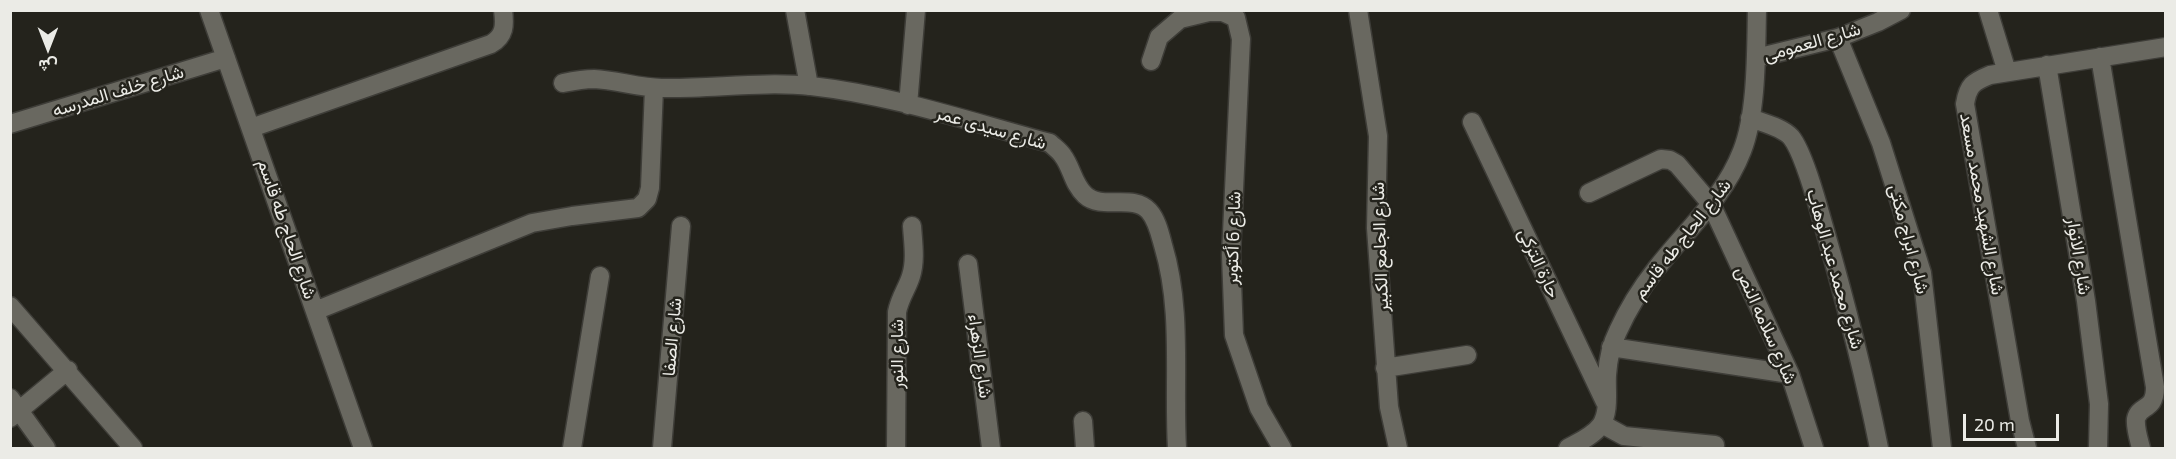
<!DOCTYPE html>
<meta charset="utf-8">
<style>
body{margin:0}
#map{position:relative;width:2176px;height:459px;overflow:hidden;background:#24231c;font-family:"Exo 2",Vazirmatn,sans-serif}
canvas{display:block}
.frame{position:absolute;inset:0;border:12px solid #ebebe6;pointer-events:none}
.north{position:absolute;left:18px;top:18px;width:60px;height:60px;-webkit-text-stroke:4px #24231c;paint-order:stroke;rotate:180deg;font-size:16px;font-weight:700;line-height:24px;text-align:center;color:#ebebe6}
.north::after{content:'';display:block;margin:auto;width:21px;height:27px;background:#ebebe6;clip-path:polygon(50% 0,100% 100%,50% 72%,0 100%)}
.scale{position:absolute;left:1963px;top:414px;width:96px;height:27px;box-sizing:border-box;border:3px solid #ebebe6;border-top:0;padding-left:8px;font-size:18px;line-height:21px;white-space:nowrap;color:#ebebe6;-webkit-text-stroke:4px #24231c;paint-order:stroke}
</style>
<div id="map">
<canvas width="2176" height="459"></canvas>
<div class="frame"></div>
<div class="north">ش</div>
<div class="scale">20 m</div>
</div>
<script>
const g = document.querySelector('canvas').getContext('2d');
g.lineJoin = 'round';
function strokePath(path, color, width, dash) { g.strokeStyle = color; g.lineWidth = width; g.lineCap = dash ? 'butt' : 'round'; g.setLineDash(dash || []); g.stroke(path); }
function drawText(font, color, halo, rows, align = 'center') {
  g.font = font + ' "Exo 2",Vazirmatn,sans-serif'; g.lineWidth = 5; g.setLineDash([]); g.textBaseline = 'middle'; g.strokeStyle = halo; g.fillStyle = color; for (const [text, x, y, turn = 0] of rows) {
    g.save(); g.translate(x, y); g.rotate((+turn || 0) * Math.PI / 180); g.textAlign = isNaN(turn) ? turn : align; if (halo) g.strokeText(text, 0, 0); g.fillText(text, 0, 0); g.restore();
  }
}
const minor = new Path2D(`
 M 209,10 L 363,448
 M 795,10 L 809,86
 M 1358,10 L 1378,136 L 1376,228 L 1389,407 L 1398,448
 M 1988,10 L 2007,72
 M 1838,38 L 1881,143 L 1922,273 L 1942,448
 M 2100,57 L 2155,387 C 2155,412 2139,404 2136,419 C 2135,428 2139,440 2141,448
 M 1756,58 L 1838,38 L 1878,22 L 1901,10
 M 1151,61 L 1159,37 L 1180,19 L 1209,12 L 1223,12 L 1236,18 L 1241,39 L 1231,255 L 1234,335 L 1259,408 L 1282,448
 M 2047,65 L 2086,301 L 2099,404 L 2098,448
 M 563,83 C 573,81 584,79 594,79 C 617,80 639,88 662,88 C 711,89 762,81 811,86 C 892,95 971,122 1050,143 C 1054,147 1060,151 1063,156 C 1072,168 1073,184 1085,195 C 1102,211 1133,193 1149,211 C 1157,220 1160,234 1163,245 C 1183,311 1173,380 1177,448
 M 908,105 L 916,10
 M 1750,118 C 1763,123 1782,127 1791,137 C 1804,153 1818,206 1824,227 C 1845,300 1864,373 1879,448
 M 1472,122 L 1605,402
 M 10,124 L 226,58
 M 251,128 L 491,44 C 505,36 505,25 503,10
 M 1589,193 L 1661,159 L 1670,160 L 1677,164 L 1711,204 L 1790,374 L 1814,448
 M 968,264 L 991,448
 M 10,306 L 133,448
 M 315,311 L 532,223 L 572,216 L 638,208 L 647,199 L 650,188 L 654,88
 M 1611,347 L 1790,374
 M 1385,368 L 1467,355
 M 10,398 L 46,448
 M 10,418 L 68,370
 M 1083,421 L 1085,448
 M 1602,424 L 1624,436 L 1715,445
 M 572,448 L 600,276
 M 662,448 L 681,226
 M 896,448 L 897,312 C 900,297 907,289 911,276 C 916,260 913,242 912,226
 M 1568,448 C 1579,442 1593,436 1601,425 C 1610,411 1606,391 1607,375 C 1608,360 1611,345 1618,331 C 1628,309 1641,288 1656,269 C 1686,230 1724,198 1742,151 C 1757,113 1756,52 1757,10
 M 2027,448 L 2020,421 L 1965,104 C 1968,85 1973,82 1990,75 L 2166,47`);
strokePath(minor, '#3e3d38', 21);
strokePath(minor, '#696860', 18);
drawText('18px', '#ebebe6', '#24231c', [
 ["شارع العمومى",1812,42,-16],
 ["شارع خلف المدرسه",118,91,-17],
 ["شارع سيدى عمر",991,128,16],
 ["شارع الشهيد محمد مسعد",1982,204,80],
 ["شارع الحاج طه قاسم",287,229,71],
 ["شارع 6 أكتوبر",1233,238,-88],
 ["شارع الحاج طه قاسم",1682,239,-52],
 ["شارع ابراج مكتى",1909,239,75],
 ["شارع الجامع الكبير",1380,247,-92],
 ["شارع الانوار",2079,256,81],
 ["حارة التركى",1539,263,65],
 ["شارع محمد عبد الوهاب",1835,269,74],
 ["شارع سلامه النص",1766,325,66],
 ["شارع الصفا",672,337,-85],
 ["شارع النور",897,354,-90],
 ["شارع الزهراء",980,356,82]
]);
</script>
